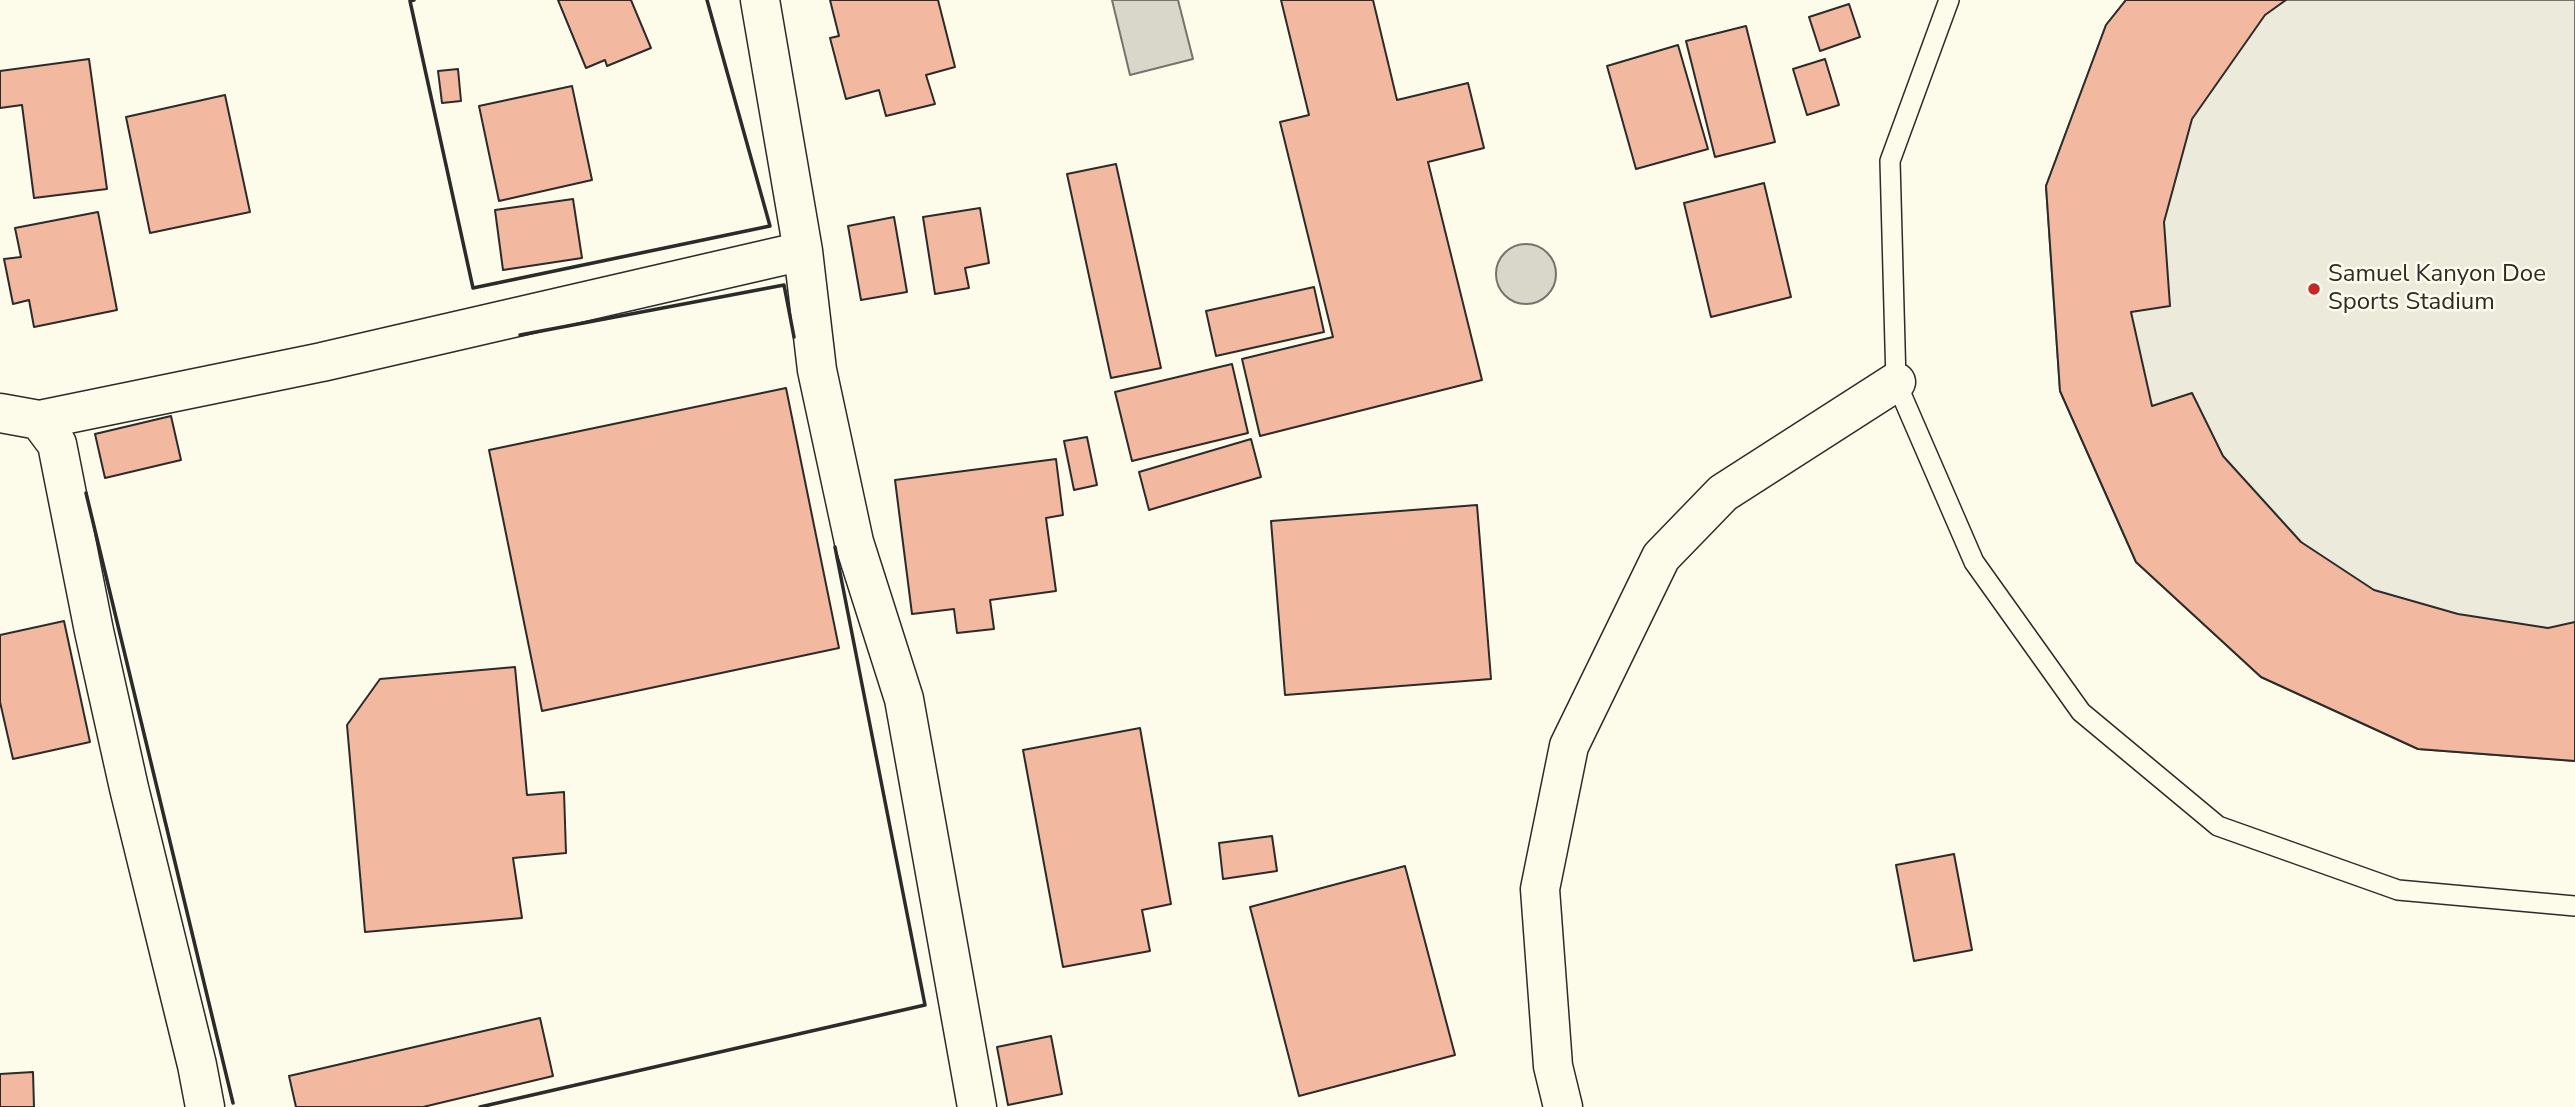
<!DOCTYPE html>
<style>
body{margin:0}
canvas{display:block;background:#fdfbea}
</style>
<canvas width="2575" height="1107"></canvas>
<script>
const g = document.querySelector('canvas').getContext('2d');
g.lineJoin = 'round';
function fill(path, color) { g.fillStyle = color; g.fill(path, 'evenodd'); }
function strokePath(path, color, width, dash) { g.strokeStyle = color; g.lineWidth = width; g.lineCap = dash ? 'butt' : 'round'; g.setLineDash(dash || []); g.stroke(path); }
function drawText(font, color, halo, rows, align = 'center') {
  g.font = font + ' "Nunito Sans",sans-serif'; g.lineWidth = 5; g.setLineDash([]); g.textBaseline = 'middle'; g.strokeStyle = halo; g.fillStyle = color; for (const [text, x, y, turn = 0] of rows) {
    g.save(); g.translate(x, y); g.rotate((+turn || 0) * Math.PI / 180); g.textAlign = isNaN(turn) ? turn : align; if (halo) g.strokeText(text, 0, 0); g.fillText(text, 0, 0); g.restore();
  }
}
const green = new Path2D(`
 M 2126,0 L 2575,0 L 2575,761 L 2418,749 L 2261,677 L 2136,562 L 2060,391 L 2046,186 L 2106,25 Z`);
fill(green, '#ecebdb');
strokePath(green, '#74746e', 2);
const water = new Path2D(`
 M 1112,0 L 1178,0 L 1193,59 L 1130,75 Z
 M1496 274a30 30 0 1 1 60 0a30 30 0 1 1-60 0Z`);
fill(water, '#d8d7c9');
strokePath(water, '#74746e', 2);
const building = new Path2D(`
 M 558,0 L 631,0 L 651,48 L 607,66 L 605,60 L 586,68 Z
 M 830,0 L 938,0 L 955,67 L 926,75 L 935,104 L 886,116 L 879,90 L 846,99 L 830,38 L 839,36 Z
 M 1281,0 L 1373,0 L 1397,100 L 1468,83 L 1484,148 L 1428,162 L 1482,380 L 1260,436 L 1242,359 L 1333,337 L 1280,122 L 1309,115 Z
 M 2126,0 L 2286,0 L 2265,15 L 2192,119 L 2164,222 L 2170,306 L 2131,312 L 2152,406 L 2192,393 L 2223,456 L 2301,542 L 2374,590 L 2458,614 L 2548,628 L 2575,622 L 2575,761 L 2418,749 L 2261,677 L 2136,562 L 2060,391 L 2046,186 L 2106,25 Z
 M 1849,4 L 1860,37 L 1820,51 L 1809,17 Z
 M 1746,26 L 1775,142 L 1715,157 L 1686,41 Z
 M 1678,45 L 1708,149 L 1636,169 L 1607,66 Z
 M 89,59 L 107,189 L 34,198 L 22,105 L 0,108 L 0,71 Z
 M 1825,59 L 1839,105 L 1807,115 L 1793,69 Z
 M 458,69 L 461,101 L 442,103 L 438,71 Z
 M 572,86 L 592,180 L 499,201 L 479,106 Z
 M 225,95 L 250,212 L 150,233 L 126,117 Z
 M 1116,164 L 1161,368 L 1111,378 L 1067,174 Z
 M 1764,183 L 1791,297 L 1711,317 L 1684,203 Z
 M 573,199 L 582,258 L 503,270 L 495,210 Z
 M 980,208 L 989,263 L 965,268 L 969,288 L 935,294 L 923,217 Z
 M 98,212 L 117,310 L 34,327 L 29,300 L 13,304 L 4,259 L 21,257 L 15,228 Z
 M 894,217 L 907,292 L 861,300 L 848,226 Z
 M 1314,287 L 1324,332 L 1216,356 L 1206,311 Z
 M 1232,364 L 1248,433 L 1132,461 L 1115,392 Z
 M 786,388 L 839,648 L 542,711 L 489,450 Z
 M 171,416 L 181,460 L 105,478 L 95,434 Z
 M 1087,437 L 1097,485 L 1074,490 L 1064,441 Z
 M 1251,439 L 1261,477 L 1149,510 L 1139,472 Z
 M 1056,459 L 1063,515 L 1046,518 L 1056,591 L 990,600 L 994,629 L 957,633 L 954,609 L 912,614 L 895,480 Z
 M 1477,505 L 1491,679 L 1285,695 L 1271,521 Z
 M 64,621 L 90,742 L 13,759 L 0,702 L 0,635 Z
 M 515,667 L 527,795 L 564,792 L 566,853 L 513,858 L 522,918 L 365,932 L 347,725 L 380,679 Z
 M 1140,728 L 1171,904 L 1142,910 L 1150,951 L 1063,967 L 1023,750 Z
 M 1272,836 L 1277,871 L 1223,879 L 1219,843 Z
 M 1954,854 L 1972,950 L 1914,961 L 1896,865 Z
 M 1405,866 L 1455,1055 L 1299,1096 L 1250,907 Z
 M 540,1018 L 553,1076 L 423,1107 L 296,1107 L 289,1076 Z
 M 1051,1036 L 1062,1094 L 1008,1105 L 997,1047 Z
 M 33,1072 L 34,1107 L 0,1107 L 0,1074 Z`);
fill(building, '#f2b8a0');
strokePath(building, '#2b2b2b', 2);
const service = new Path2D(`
 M 1949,0 L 1890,161 L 1896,382 L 1974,562 L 2081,712 L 2218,826 L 2398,890 L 2575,906`);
const minor = new Path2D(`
 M 760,0 L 803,251 L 817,370 L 854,542 L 904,699 L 977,1107
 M 0,413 L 39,420 L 322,362 L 803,251
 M 39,420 L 57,444 L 94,631 L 129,788 L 197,1065 L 205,1107
 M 1563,1107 L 1553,1066 L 1540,889 L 1569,746 L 1661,557 L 1723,493 L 1896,382`);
strokePath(service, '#2b2b2b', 22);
strokePath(minor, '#2b2b2b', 41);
strokePath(service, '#fdfbea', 19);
strokePath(minor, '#fdfbea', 38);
strokePath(new Path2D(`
 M 414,0 L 410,1 L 473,288 L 770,226 L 707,0
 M 520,335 L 784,285 L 794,337
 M 86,493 L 233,1103
 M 480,1107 L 925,1005 L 835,547`), '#2b2b2b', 3.5);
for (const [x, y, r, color] of [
 [2314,289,7,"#c62828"]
]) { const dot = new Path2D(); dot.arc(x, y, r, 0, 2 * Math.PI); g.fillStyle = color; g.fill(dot); strokePath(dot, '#fdfbea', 2.5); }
drawText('24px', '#2b2b2b', '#fdfbea', [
 ["Samuel Kanyon Doe",2328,275],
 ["Sports Stadium",2328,303]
], 'left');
</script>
